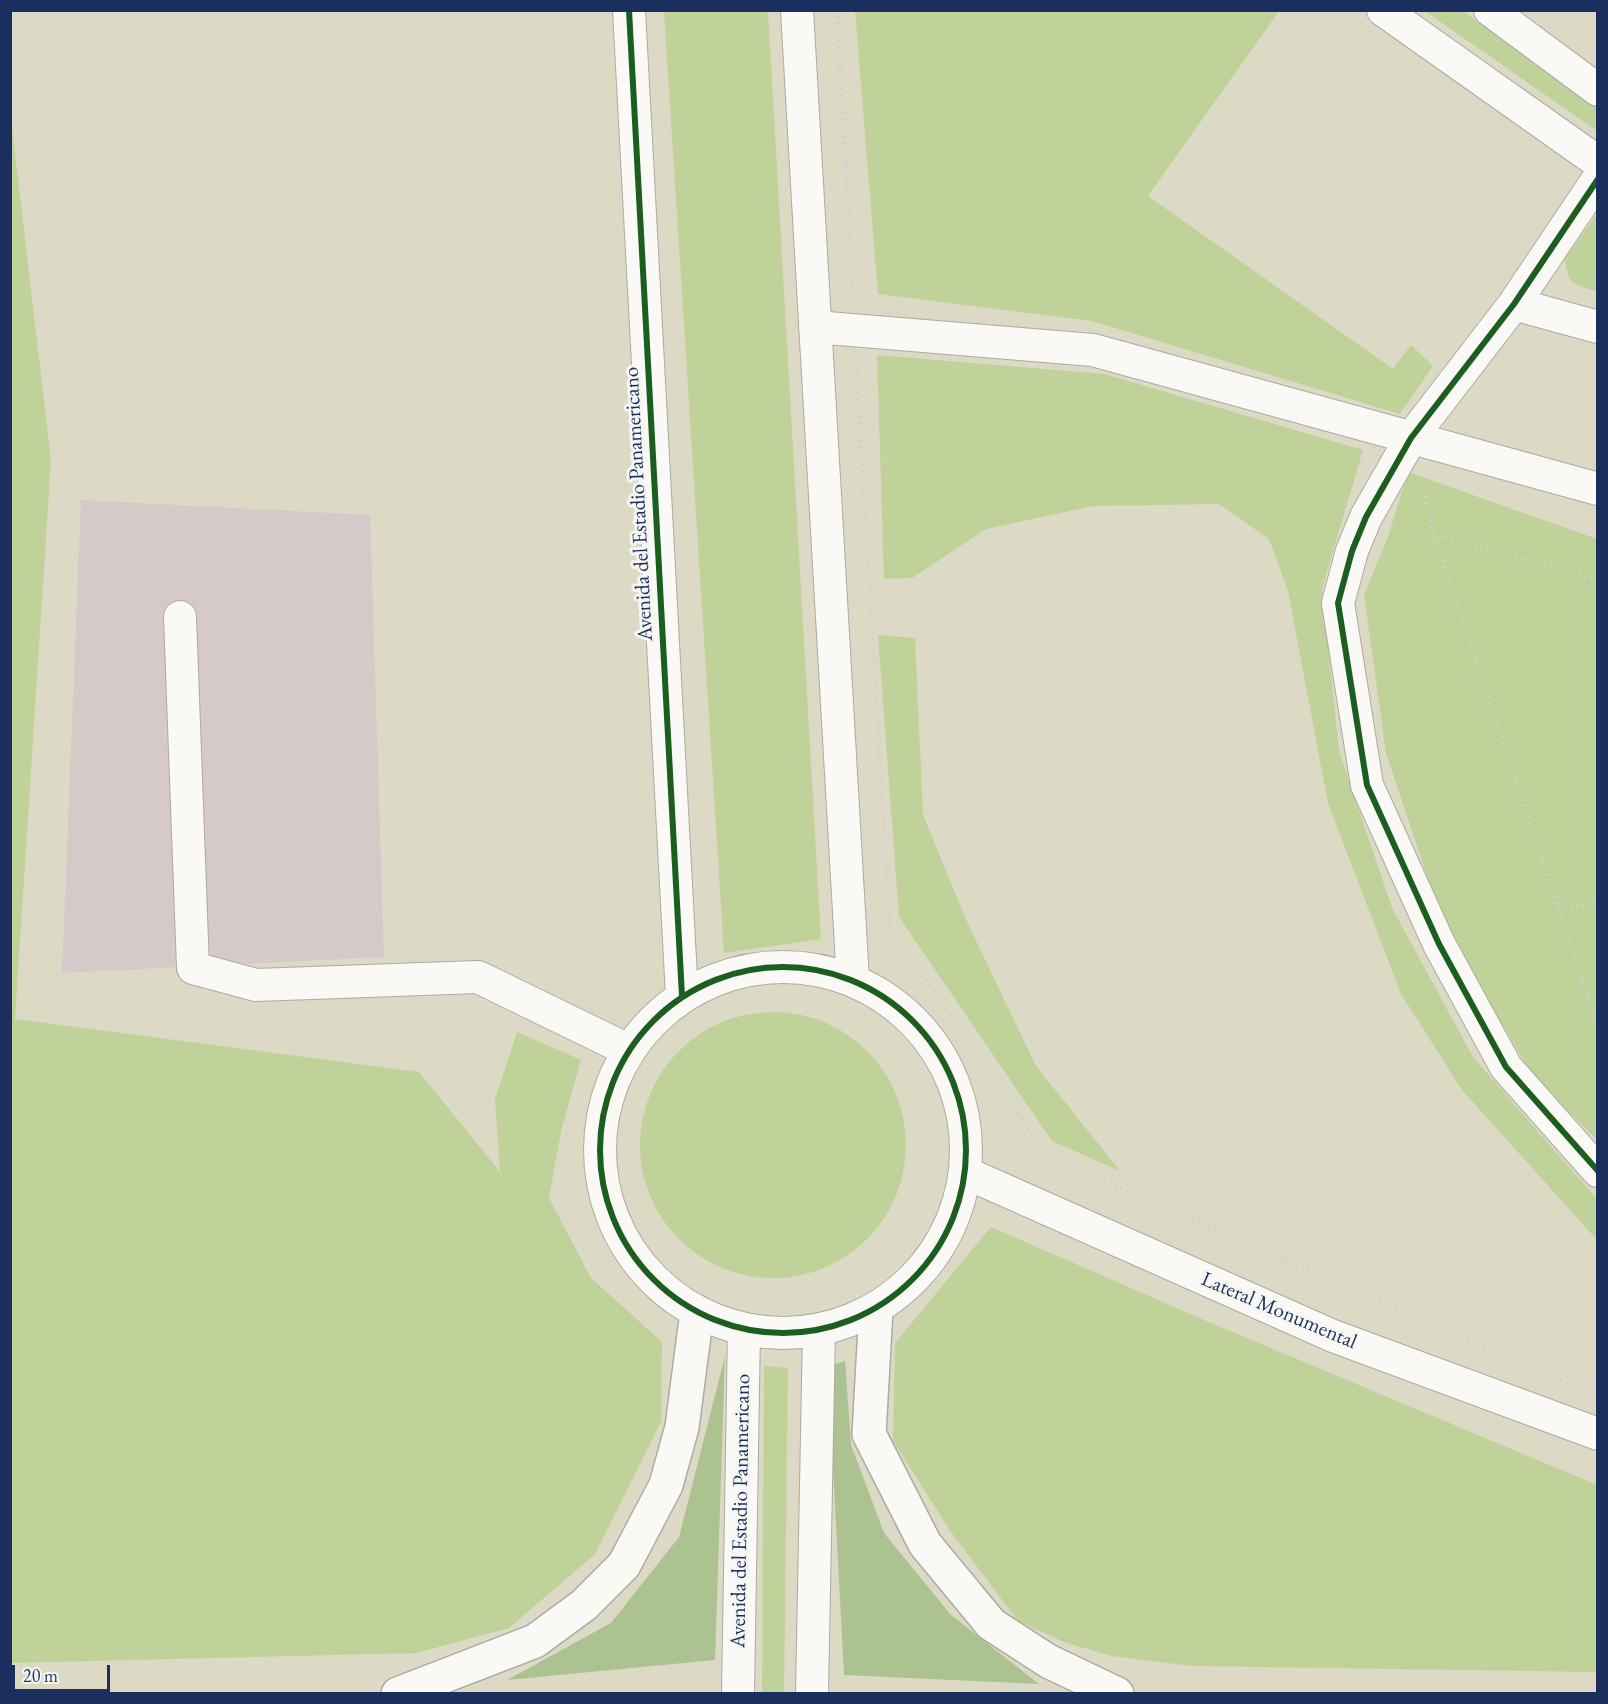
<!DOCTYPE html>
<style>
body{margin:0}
#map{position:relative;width:1608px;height:1704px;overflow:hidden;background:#dcd9c5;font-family:"EB Garamond",serif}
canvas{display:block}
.frame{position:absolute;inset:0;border:12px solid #1b2f5e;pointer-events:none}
.scale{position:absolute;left:12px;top:1665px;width:98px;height:27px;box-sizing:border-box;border:3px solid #1b2f5e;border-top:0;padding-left:8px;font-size:18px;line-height:21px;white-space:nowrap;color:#1b2f5e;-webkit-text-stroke:4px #f6f6f2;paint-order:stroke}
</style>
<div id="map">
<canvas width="1608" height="1704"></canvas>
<div class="frame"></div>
<div class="scale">20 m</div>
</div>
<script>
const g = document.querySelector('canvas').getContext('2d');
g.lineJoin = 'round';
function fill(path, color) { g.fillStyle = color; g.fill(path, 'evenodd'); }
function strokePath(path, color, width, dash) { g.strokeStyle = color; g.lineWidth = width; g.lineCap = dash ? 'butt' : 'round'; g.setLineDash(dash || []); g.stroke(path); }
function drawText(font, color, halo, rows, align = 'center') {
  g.font = font + ' "EB Garamond",serif'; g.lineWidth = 6; g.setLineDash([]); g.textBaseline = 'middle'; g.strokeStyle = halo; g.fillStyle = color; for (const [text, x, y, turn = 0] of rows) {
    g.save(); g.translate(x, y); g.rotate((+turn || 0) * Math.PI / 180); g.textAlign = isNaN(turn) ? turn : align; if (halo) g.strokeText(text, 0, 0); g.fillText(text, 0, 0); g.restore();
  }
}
fill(new Path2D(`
 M 81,500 L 370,515 L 384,957 L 62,973 Z`), '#d6cac8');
fill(new Path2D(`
 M 664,11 L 768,11 L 821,939 L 724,953 Z
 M 855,11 L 1279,11 L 1148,196 L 1393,369 L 1411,345 L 1433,366 L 1400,414 L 1092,321 L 878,294 Z
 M 1425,11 L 1463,11 L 1597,106 L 1597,131 Z
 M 10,111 L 51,460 L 15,1019 L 419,1072 L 500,1172 L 495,1099 L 517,1032 L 581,1060 L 561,1131 L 549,1198 L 591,1278 L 662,1342 L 661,1422 L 595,1554 L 509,1628 L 416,1653 L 11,1663 Z
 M 1597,214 L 1597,291 C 1574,285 1568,285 1565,259 Z
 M 877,355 L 1104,374 L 1363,450 L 1322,588 L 1339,751 L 1392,908 L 1473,1057 L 1597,1199 L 1597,1240 L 1462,1090 L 1401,994 L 1328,803 L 1288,591 L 1269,539 L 1219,504 L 1093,506 L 986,529 L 912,578 L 884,579 Z
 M 1408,472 L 1597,539 L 1597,1140 L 1534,1078 L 1443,924 L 1386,753 L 1364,595 L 1388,537 Z
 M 878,635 L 915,638 L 923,815 L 968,924 L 1036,1066 L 1120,1171 L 1052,1141 L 899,917 Z
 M640 1145a133 133 0 1 1 266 0a133 133 0 1 1-266 0Z
 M 991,1227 L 1204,1320 L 1597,1485 L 1597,1672 L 1192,1666 L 1111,1656 L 1064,1642 L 1018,1621 L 951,1532 L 893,1441 L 895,1343 Z
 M 764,1366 L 788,1368 L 784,1693 L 762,1693 Z`), '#bfd299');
fill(new Path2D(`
 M 725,1356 L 715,1660 L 507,1680 L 611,1623 L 679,1537 Z
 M 845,1361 L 851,1445 L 884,1533 L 951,1615 L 1039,1684 L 844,1675 L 832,1450 L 833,1365 Z`), '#adc291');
const minor = new Path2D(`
 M 629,10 L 682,996
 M 797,10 L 853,981
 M 1383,10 L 1598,162
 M 1490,10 L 1598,90
 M 1598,179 L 1514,304 L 1411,438 L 1366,517 L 1352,551 L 1338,603 L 1367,785 L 1439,944 L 1506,1067 L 1598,1171
 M 1514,304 L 1598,327
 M 815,327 L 1093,350 L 1598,489
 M 180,617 L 193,968 L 256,985 L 478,977 L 628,1050
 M600 1150a183 183 0 1 1 366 0a183 183 0 1 1-366 0Z
 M 966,1173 L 1333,1336 L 1598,1434
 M 738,1694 L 744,1329
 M 812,1694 L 819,1330`);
const highway = new Path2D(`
 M 876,1309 L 869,1434 L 925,1544 L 991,1624 L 1048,1661 L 1117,1694
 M 398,1694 L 535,1641 L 584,1605 L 624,1565 L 666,1485 L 682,1427 L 697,1312`);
strokePath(minor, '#acaba3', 34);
strokePath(highway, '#acaba3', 36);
strokePath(new Path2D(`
 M 837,10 L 853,297
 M 856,362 L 890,927 L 1046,1155 L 1589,1393
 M 1422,485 L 1434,535 L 1598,1029
 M 1434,535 L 1598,579
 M 1559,911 L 1598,903`), '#d0d0ce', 4, [1.5, 4.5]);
strokePath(minor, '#faf9f6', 32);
strokePath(highway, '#faf9f6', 33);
strokePath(new Path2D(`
 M 629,10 L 682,996
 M 1598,179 L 1514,304 L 1411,438 L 1366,517 L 1352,551 L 1338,603 L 1367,785 L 1439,944 L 1506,1067 L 1598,1171
 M600 1150a183 183 0 1 1 366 0a183 183 0 1 1-366 0Z`), '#1b5e20', 6);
drawText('21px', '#1b2f5e', '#f6f6f2', [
 ["Avenida del Estadio Panamericano",639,504,-93],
 ["Lateral Monumental",1279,1311,23],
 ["Avenida del Estadio Panamericano",741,1511,-89]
]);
</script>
